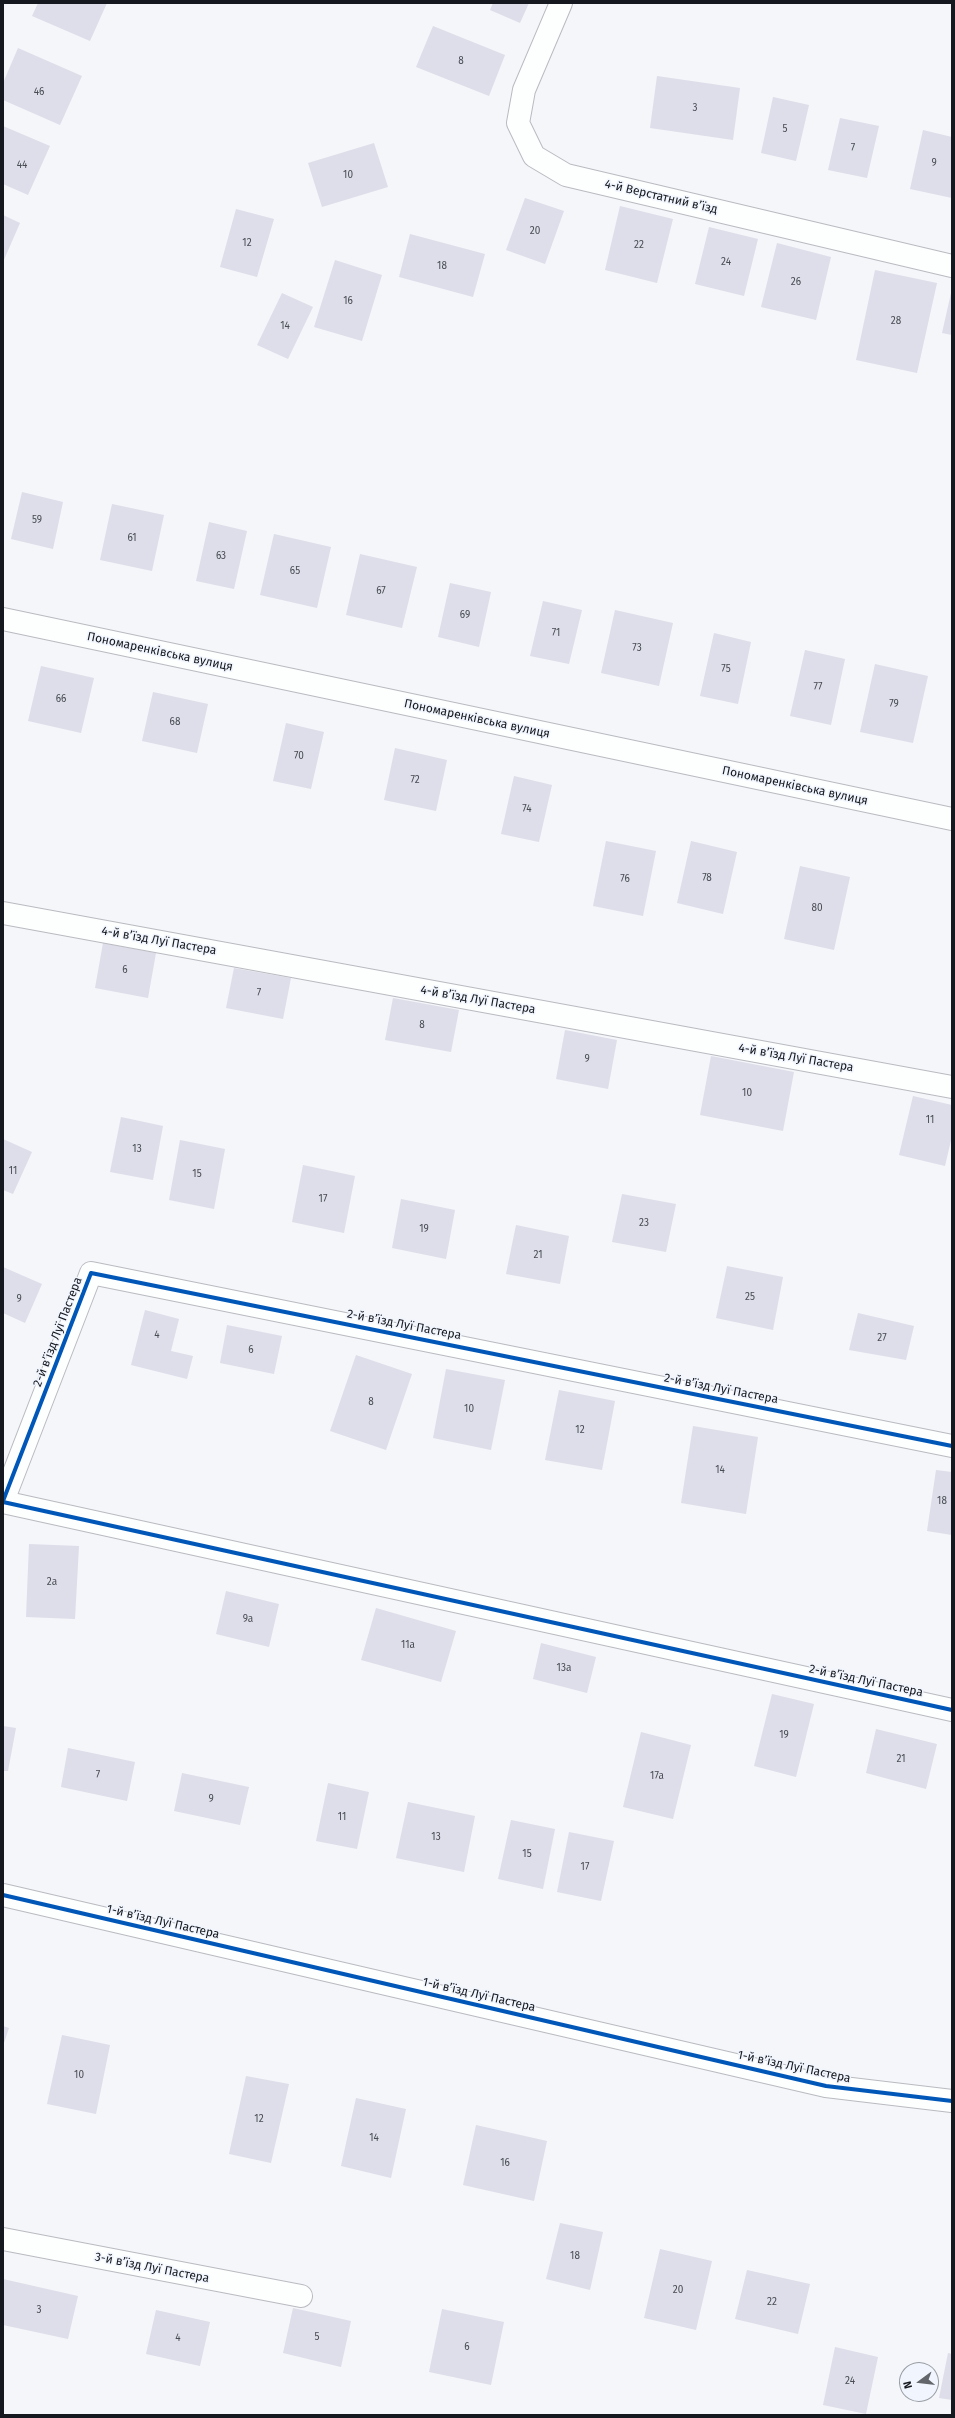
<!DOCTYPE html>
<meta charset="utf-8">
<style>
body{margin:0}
#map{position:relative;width:955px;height:2418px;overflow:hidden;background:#f4f6fa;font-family:"Fira Sans",sans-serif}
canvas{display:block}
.frame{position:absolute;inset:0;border:4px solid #15181e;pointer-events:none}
.north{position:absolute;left:899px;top:2362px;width:40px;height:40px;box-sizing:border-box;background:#f1f5fd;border:1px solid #999da4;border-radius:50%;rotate:255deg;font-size:11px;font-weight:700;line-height:16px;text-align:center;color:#15181e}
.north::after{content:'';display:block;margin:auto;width:14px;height:18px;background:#63666b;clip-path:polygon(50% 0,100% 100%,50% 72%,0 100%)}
</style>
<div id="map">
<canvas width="955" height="2418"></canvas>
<div class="frame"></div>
<div class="north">N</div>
</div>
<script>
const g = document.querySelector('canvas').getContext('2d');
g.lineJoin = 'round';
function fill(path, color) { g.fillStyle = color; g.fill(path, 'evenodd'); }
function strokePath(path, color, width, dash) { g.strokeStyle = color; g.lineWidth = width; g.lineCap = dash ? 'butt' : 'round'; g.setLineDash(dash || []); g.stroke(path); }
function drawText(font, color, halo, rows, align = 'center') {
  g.font = font + ' "Fira Sans",sans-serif'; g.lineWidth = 3; g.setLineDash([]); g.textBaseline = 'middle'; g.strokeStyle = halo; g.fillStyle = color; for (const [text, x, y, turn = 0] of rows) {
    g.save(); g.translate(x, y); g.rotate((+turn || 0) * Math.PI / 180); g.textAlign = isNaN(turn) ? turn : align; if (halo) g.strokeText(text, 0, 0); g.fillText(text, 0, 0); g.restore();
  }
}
fill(new Path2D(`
 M 38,3 L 107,3 L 90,41 L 32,16 Z
 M 493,3 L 529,3 L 520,23 L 490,10 Z
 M 433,26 L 505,55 L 489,96 L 416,67 Z
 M 18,48 L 82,76 L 60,125 L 3,100 L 3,83 Z
 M 657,76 L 740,88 L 733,140 L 650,128 Z
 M 773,97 L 809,105 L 796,161 L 761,153 Z
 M 840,118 L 879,126 L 867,178 L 828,170 Z
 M 3,126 L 50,146 L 28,195 L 3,184 Z
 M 923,130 L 952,137 L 952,198 L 910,189 Z
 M 374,143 L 388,187 L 322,207 L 308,163 Z
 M 525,198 L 564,211 L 545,264 L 506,250 Z
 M 620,206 L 673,219 L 657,283 L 605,270 Z
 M 236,209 L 274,219 L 257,277 L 220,267 Z
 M 3,215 L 20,223 L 3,262 Z
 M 709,227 L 758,239 L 744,296 L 695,284 Z
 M 410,234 L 485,254 L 473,297 L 399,277 Z
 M 777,243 L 831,257 L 816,320 L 761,307 Z
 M 335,260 L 382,275 L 362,341 L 314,327 Z
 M 875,270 L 937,283 L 917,373 L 856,360 Z
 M 282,293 L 313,307 L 288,359 L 257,345 Z
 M 951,293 L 952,293 L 952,335 L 942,333 Z
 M 22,492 L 63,502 L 53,549 L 11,539 Z
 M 112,504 L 164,515 L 152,571 L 100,560 Z
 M 209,522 L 247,531 L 234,589 L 196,581 Z
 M 274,534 L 331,547 L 317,608 L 260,595 Z
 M 360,554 L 417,567 L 402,628 L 346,615 Z
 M 450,583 L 491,592 L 479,647 L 438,637 Z
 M 543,601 L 582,610 L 569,664 L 530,656 Z
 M 615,610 L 673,623 L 659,686 L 601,673 Z
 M 714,633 L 751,642 L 738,704 L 700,696 Z
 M 805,650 L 845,659 L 831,725 L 790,716 Z
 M 875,664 L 928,676 L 913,743 L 860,732 Z
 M 41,666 L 94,678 L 81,733 L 28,721 Z
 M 153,692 L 208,704 L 197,753 L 142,741 Z
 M 286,723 L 324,732 L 311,789 L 273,781 Z
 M 395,748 L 447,760 L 436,811 L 384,800 Z
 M 514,776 L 552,785 L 539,842 L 501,834 Z
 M 606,841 L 656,851 L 643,916 L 593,906 Z
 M 691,841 L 737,852 L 723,914 L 677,903 Z
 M 800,866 L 850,877 L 834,950 L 784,939 Z
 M 103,943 L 156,953 L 148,998 L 95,988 Z
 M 234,968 L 291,978 L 283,1019 L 226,1008 Z
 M 393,998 L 459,1010 L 451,1052 L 385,1040 Z
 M 565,1030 L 617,1040 L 608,1089 L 556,1079 Z
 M 711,1056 L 794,1072 L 783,1131 L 700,1115 Z
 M 913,1096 L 952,1105 L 952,1136 L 945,1166 L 899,1155 Z
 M 121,1117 L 163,1126 L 153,1180 L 110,1172 Z
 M 3,1139 L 32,1152 L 13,1194 L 3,1190 Z
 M 180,1140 L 225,1149 L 214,1209 L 169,1200 Z
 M 303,1165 L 355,1176 L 344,1233 L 292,1222 Z
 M 622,1194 L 676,1204 L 666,1252 L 612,1242 Z
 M 401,1199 L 455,1210 L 446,1259 L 392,1248 Z
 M 516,1225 L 569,1236 L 560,1284 L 506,1274 Z
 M 727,1266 L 783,1277 L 773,1330 L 716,1318 Z
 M 3,1267 L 42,1284 L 25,1323 L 3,1313 Z
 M 145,1310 L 179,1319 L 171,1351 L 193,1356 L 187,1379 L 131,1365 Z
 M 858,1313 L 914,1326 L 906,1360 L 849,1350 Z
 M 227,1325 L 282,1336 L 274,1374 L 220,1363 Z
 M 356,1355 L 412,1374 L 386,1450 L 330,1431 Z
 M 446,1369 L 505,1380 L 491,1450 L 433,1438 Z
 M 559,1390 L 615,1401 L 602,1470 L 545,1460 Z
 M 693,1426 L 758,1437 L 746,1514 L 681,1503 Z
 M 936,1470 L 952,1472 L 952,1535 L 927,1531 Z
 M 29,1544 L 79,1546 L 75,1619 L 26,1617 Z
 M 226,1591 L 279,1604 L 269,1647 L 216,1634 Z
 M 376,1608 L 456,1631 L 441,1682 L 361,1660 Z
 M 541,1643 L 596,1657 L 587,1693 L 533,1679 Z
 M 772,1694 L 814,1704 L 796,1777 L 754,1766 Z
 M 3,1726 L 16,1728 L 8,1771 L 3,1771 Z
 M 876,1729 L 937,1744 L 926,1789 L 866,1773 Z
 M 641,1732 L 691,1745 L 673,1819 L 623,1807 Z
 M 68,1748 L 135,1762 L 127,1801 L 61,1787 Z
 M 182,1773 L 249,1787 L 240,1825 L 174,1811 Z
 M 328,1783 L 369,1792 L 357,1849 L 316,1841 Z
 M 408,1802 L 475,1816 L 464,1872 L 396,1858 Z
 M 511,1820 L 555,1829 L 543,1889 L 498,1879 Z
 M 569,1832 L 614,1841 L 601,1901 L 557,1892 Z
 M 3,2026 L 9,2028 L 3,2046 Z
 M 62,2035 L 110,2045 L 96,2114 L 47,2104 Z
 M 246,2076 L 289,2084 L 271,2163 L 229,2154 Z
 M 356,2098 L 406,2109 L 391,2178 L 341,2166 Z
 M 476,2125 L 547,2141 L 534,2201 L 463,2185 Z
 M 560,2223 L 603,2232 L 590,2290 L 546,2279 Z
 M 660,2249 L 712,2261 L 696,2330 L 644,2318 Z
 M 747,2270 L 810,2284 L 798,2334 L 735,2319 Z
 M 3,2279 L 78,2296 L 68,2339 L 3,2325 Z
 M 293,2308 L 351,2321 L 341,2367 L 283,2353 Z
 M 442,2309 L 504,2322 L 491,2385 L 429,2372 Z
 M 156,2310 L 210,2322 L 200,2366 L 146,2354 Z
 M 835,2347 L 878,2357 L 866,2414 L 823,2405 Z
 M 948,2353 L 952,2354 L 952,2400 L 939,2398 Z`), '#dddee9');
const minor = new Path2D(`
 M 561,3 L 524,90 L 518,123 L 534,156 L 566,175 L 952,266
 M 3,619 L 952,819
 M 3,913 L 952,1087
 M 3,1501 L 91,1273 L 952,1446
 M 3,1502 L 952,1710
 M 3,1895 L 826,2086 L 952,2101
 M 3,2239 L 301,2296`);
strokePath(minor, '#b9bbc1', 24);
strokePath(minor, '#fdfefe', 22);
strokePath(new Path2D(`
 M 3,1501 L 91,1273 L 952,1446
 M 3,1502 L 952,1710
 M 3,1895 L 826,2086 L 952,2101`), '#0057b8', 4);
drawText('10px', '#494c53', null, [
 ["8",461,61],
 ["46",39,92],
 ["3",695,108],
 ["5",785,129],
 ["7",853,148],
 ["9",934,163],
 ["44",22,165],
 ["10",348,175],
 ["20",535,231],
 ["12",247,243],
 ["22",639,245],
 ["24",726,262],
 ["18",442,266],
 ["26",796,282],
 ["16",348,301],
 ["28",896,321],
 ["14",285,326],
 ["59",37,520],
 ["61",132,538],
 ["63",221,556],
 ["65",295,571],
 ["67",381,591],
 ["69",465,615],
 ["71",556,633],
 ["73",637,648],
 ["75",726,669],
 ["77",818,687],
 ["66",61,699],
 ["79",894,704],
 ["68",175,722],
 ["70",299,756],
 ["72",415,780],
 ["74",527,809],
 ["78",707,878],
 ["76",625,879],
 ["80",817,908],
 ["6",125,970],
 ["7",259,993],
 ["8",422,1025],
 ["9",587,1059],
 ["10",747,1093],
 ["11",930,1120],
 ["13",137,1149],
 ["11",13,1171],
 ["15",197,1174],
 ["17",323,1199],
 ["23",644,1223],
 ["19",424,1229],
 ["21",538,1255],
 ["25",750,1297],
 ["9",19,1299],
 ["4",157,1335],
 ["27",882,1338],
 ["6",251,1350],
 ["8",371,1402],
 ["10",469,1409],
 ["12",580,1430],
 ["14",720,1470],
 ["18",942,1501],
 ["2а",52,1582],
 ["9а",248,1619],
 ["11а",408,1645],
 ["13а",564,1668],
 ["19",784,1735],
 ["21",901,1759],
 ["7",98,1775],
 ["17а",657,1776],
 ["9",211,1799],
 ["11",342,1817],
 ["13",436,1837],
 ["15",527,1854],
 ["17",585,1867],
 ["10",79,2075],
 ["12",259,2119],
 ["14",374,2138],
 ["16",505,2163],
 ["18",575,2256],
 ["20",678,2290],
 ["22",772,2302],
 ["3",39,2310],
 ["5",317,2337],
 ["4",178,2338],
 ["6",467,2347],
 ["24",850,2381]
]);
drawText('12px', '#15181e', '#f1f5fd', [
 ["4-й Верстатний в’їзд",661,197,13],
 ["Пономаренківська вулиця",160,652,12],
 ["Пономаренківська вулиця",477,719,12],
 ["Пономаренківська вулиця",795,786,12],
 ["4-й в’їзд Луї Пастера",159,941,10],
 ["4-й в’їзд Луї Пастера",478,1000,10],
 ["4-й в’їзд Луї Пастера",796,1058,10],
 ["2-й в’їзд Луї Пастера",404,1325,11],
 ["2-й в’їзд Луї Пастера",58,1332,-69],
 ["2-й в’їзд Луї Пастера",721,1389,11],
 ["2-й в’їзд Луї Пастера",866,1681,12],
 ["1-й в’їзд Луї Пастера",163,1922,13],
 ["1-й в’їзд Луї Пастера",479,1995,13],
 ["1-й в’їзд Луї Пастера",794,2067,12],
 ["3-й в’їзд Луї Пастера",152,2268,11]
]);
</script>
